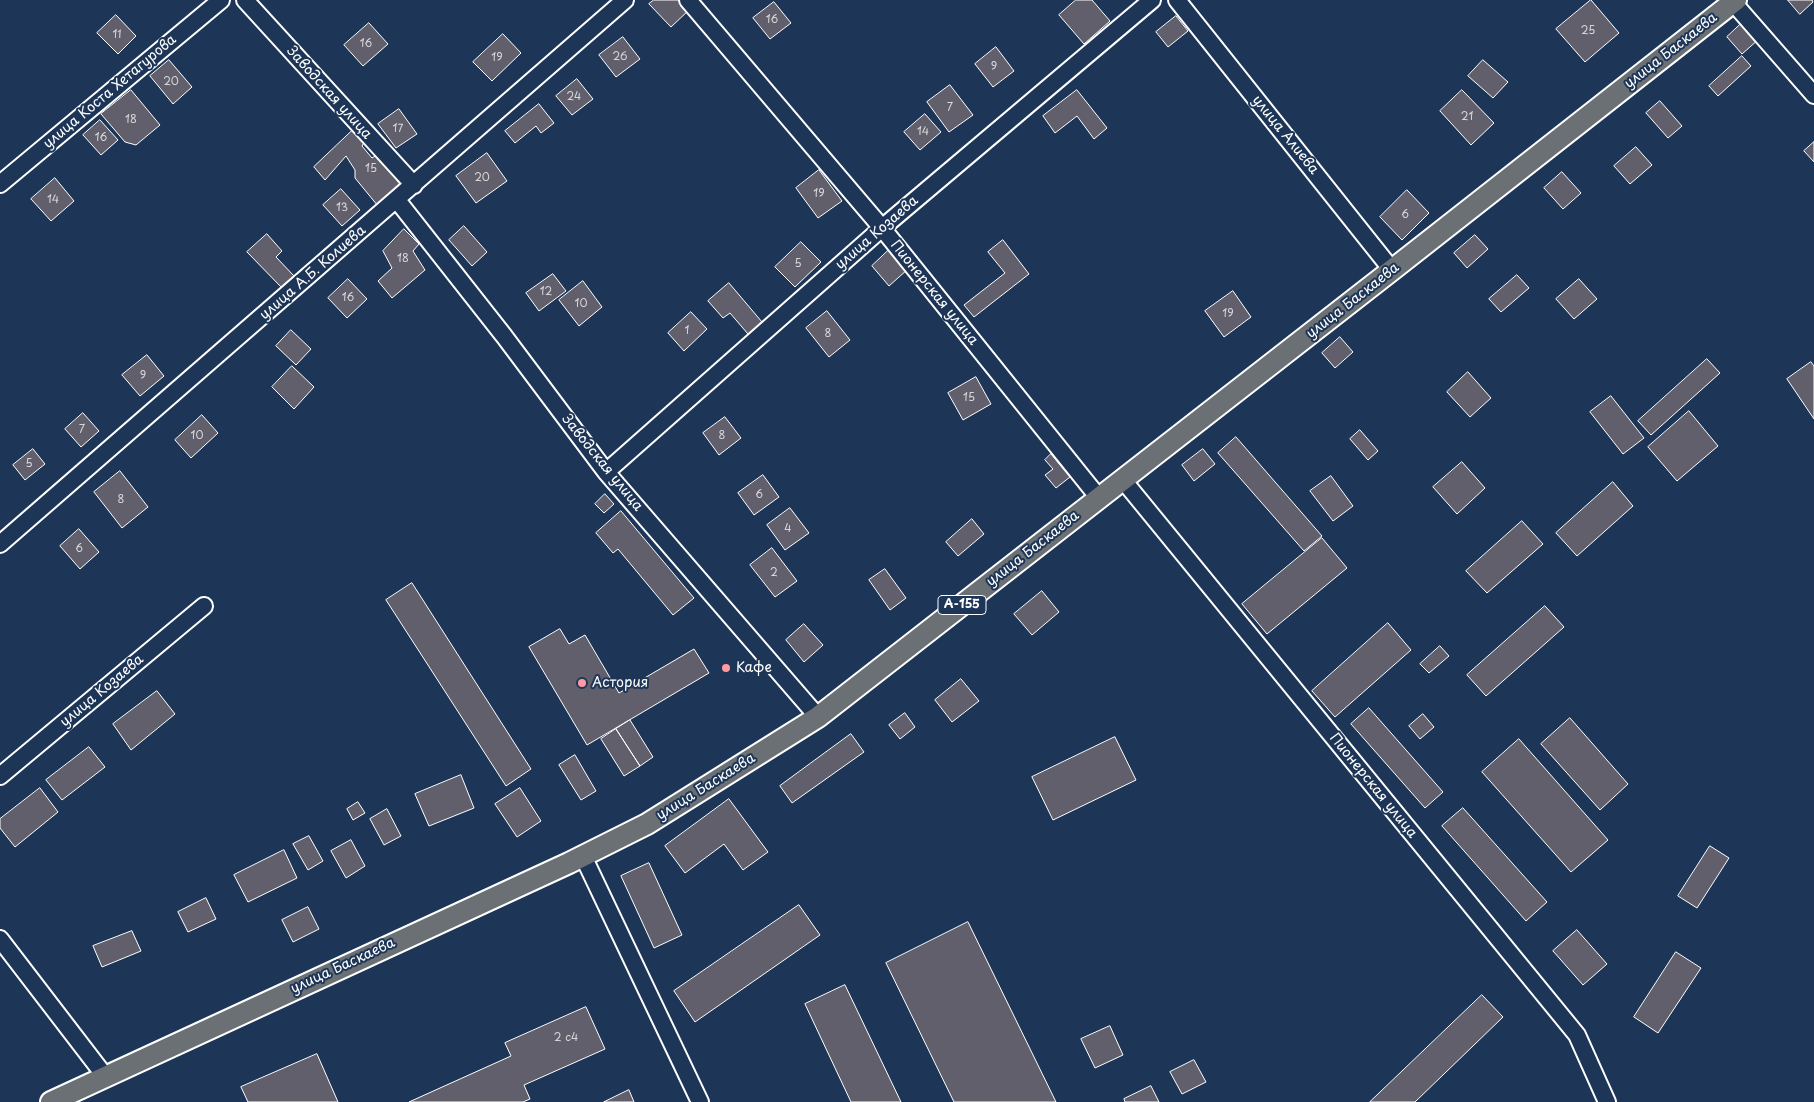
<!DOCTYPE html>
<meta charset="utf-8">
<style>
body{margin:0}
canvas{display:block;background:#1d3557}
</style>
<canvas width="1814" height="1102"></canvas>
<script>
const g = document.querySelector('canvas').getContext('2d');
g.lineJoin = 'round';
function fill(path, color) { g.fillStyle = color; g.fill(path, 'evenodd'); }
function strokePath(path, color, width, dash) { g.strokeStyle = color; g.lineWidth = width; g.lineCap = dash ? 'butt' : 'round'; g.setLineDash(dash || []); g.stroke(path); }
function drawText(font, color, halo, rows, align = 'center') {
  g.font = font + ' "Playpen Sans",sans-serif'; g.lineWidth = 4; g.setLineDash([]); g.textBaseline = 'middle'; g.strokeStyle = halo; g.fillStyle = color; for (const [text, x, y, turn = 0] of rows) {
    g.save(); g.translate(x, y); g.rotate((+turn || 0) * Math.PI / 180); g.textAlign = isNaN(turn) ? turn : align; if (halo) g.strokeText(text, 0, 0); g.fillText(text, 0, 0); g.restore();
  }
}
const building = new Path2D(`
 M 654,0 L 679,0 L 689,10 L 671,27 L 649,4 Z
 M 1076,0 L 1092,0 L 1110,21 L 1084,44 L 1059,15 Z
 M 1591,0 L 1619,33 L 1585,62 L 1556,29 Z
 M 1788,0 L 1812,0 L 1813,2 L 1800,14 Z
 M 774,2 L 791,23 L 770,39 L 753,18 Z
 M 116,15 L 136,36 L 118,54 L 97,33 Z
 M 1176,16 L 1188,31 L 1168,47 L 1156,32 Z
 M 1743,22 L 1759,39 L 1742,54 L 1727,37 Z
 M 369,23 L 388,44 L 363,66 L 344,45 Z
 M 503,34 L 521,53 L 492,81 L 473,62 Z
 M 623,37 L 640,59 L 616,77 L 599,55 Z
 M 996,47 L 1014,71 L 993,87 L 975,64 Z
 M 1742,56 L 1751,66 L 1718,96 L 1709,86 Z
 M 169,60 L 192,87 L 173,104 L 150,76 Z
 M 1483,60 L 1508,82 L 1493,98 L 1468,76 Z
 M 577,79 L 593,99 L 572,115 L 556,96 Z
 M 950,85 L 973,115 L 949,132 L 927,102 Z
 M 131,90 L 160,125 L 136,145 L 125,142 L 101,114 Z
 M 1077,90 L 1107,128 L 1094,139 L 1077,116 L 1055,133 L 1043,116 Z
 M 1462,90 L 1494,123 L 1471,145 L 1440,111 Z
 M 1660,101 L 1682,126 L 1668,138 L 1646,113 Z
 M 539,104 L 554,123 L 541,133 L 536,126 L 515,143 L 505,131 Z
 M 399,109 L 417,134 L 396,148 L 378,124 Z
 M 925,114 L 941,132 L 920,150 L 904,132 Z
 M 100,120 L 118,140 L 101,155 L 83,135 Z
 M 354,129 L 365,141 L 362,146 L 372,158 L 378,154 L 402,187 L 378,206 L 355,178 L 355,170 L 346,156 L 325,180 L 314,167 Z
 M 1814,142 L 1814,162 L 1804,151 Z
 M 1636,147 L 1652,165 L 1630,184 L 1614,166 Z
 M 487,153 L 507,181 L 476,203 L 456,176 Z
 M 819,170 L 842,201 L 818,218 L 796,188 Z
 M 1562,172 L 1581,193 L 1563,209 L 1544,188 Z
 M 55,178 L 74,201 L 51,221 L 31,199 Z
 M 341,189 L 360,210 L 342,226 L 323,205 Z
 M 1407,190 L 1429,213 L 1402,240 L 1380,217 Z
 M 464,226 L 487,252 L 472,266 L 449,240 Z
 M 404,229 L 419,244 L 413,251 L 425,270 L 392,298 L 378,281 L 392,268 L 383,251 Z
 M 267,234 L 282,251 L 276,257 L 294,276 L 283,289 L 247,252 Z
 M 1475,235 L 1488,249 L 1467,268 L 1454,253 Z
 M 1003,240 L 1029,274 L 974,317 L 964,305 L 1005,273 L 988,252 Z
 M 801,242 L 821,262 L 795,287 L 775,267 Z
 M 890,249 L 908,269 L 889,286 L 872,266 Z
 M 553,274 L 566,291 L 539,311 L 526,293 Z
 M 1517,275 L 1529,288 L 1501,312 L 1489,299 Z
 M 348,279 L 367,299 L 347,318 L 328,298 Z
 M 1579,279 L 1597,299 L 1574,319 L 1556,299 Z
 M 583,281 L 602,307 L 579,326 L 559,300 Z
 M 729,283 L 762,322 L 748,334 L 730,313 L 723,318 L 708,301 Z
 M 1233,291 L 1251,317 L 1224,337 L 1205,311 Z
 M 827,311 L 850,340 L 829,357 L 806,328 Z
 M 691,312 L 707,329 L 684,351 L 668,333 Z
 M 291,330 L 311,349 L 296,365 L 276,346 Z
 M 1340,337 L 1353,352 L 1335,368 L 1322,353 Z
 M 147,355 L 164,376 L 140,396 L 122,375 Z
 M 1707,359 L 1720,373 L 1651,435 L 1638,421 Z
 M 1811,362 L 1814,366 L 1814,419 L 1787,379 Z
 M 292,366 L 314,387 L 294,409 L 272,387 Z
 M 1468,372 L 1491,398 L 1470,417 L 1447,392 Z
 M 976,377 L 991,404 L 963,420 L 948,393 Z
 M 1611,396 L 1644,438 L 1623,454 L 1590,412 Z
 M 1689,411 L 1718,446 L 1677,481 L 1648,447 Z
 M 83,413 L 99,431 L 81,447 L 65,429 Z
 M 202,415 L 218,433 L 191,458 L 175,440 Z
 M 725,417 L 741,438 L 719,455 L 703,433 Z
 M 1360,430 L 1378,451 L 1368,460 L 1350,439 Z
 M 1236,437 L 1322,536 L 1304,551 L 1218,453 Z
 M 33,449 L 45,464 L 25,480 L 13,465 Z
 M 1203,449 L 1215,464 L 1194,481 L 1182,465 Z
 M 1051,454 L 1070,477 L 1056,488 L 1045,475 L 1053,469 L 1045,460 Z
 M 1462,462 L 1485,488 L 1457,514 L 1433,487 Z
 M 120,471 L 148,507 L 122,528 L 94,492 Z
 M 763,475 L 779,497 L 754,515 L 738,493 Z
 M 1331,476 L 1353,506 L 1333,521 L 1310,491 Z
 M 1613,482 L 1633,506 L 1577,556 L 1556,533 Z
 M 605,494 L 614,504 L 604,513 L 595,504 Z
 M 790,508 L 809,533 L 785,550 L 767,525 Z
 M 621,511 L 694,598 L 673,615 L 618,549 L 613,553 L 596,533 Z
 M 972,519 L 984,534 L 958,556 L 946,542 Z
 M 1522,521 L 1543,544 L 1487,593 L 1466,571 Z
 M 79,529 L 99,552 L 80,569 L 60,546 Z
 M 1322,538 L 1347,568 L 1267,634 L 1242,604 Z
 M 772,548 L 797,581 L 775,597 L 750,565 Z
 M 885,569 L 906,598 L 890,610 L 869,580 Z
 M 412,583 L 531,769 L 506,786 L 386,600 Z
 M 1042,591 L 1059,612 L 1032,635 L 1014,614 Z
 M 1545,606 L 1564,627 L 1486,696 L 1467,675 Z
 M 1388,623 L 1411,650 L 1335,717 L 1312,691 Z
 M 804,624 L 823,645 L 804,662 L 786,640 Z
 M 560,629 L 569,644 L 585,635 L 619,693 L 694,649 L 709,673 L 587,745 L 529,647 Z
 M 1440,646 L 1449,656 L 1429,673 L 1420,664 Z
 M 961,679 L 979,701 L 952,722 L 935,700 Z
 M 157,691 L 175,714 L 131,750 L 113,724 Z
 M 1369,708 L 1443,792 L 1425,808 L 1351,724 Z
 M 905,713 L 915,727 L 900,739 L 889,725 Z
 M 1423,714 L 1434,727 L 1420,739 L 1409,726 Z
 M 1570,718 L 1628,784 L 1600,810 L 1541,744 Z
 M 630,720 L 653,757 L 640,766 L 616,729 Z
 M 616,729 L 640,766 L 624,776 L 601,739 Z
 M 851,734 L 864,752 L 792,803 L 780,786 Z
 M 1115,737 L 1136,780 L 1053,820 L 1032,777 Z
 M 1519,739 L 1608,840 L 1571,872 L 1482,772 Z
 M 89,747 L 105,767 L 62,800 L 46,780 Z
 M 575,755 L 596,791 L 581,800 L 559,765 Z
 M 461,775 L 474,808 L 429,826 L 415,794 Z
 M 40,788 L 58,812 L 15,847 L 0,828 L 0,819 Z
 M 520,788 L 541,821 L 517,837 L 495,804 Z
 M 729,799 L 768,852 L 743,870 L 724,844 L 685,873 L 665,846 Z
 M 358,802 L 365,813 L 353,820 L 347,809 Z
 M 1463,808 L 1547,902 L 1526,921 L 1442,826 Z
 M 387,809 L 401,836 L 384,845 L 370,819 Z
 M 309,836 L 323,861 L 308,870 L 293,844 Z
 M 351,840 L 365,866 L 346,878 L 331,851 Z
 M 1710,846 L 1729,858 L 1697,908 L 1678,896 Z
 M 284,850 L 297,878 L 248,902 L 234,875 Z
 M 649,863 L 682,935 L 654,948 L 621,876 Z
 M 206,898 L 216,919 L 188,932 L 178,912 Z
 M 799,905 L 820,935 L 695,1022 L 674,991 Z
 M 308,907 L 319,929 L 293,942 L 282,920 Z
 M 968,922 L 1056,1102 L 954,1102 L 886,963 Z
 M 1577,930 L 1607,964 L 1583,985 L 1553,951 Z
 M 132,931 L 141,951 L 102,967 L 93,946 Z
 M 1676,952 L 1701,968 L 1658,1033 L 1634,1017 Z
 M 845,985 L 901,1102 L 851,1102 L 805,1004 Z
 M 1482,995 L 1503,1017 L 1415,1102 L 1370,1102 Z
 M 586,1007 L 605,1049 L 524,1085 L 530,1099 L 523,1102 L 409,1102 L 511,1056 L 505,1043 Z
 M 1110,1026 L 1123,1055 L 1095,1068 L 1081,1039 Z
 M 317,1054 L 338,1102 L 248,1102 L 241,1087 Z
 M 1194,1060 L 1206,1082 L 1182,1094 L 1170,1072 Z
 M 1151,1086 L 1159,1102 L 1125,1102 L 1124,1099 Z
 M 629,1090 L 634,1102 L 604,1102 Z`);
fill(building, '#615f6c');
strokePath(building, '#fff', 1);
const minor = new Path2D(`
 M 245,0 L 414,185
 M 688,0 L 882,228 L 1099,498
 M 1177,0 L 1392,270
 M 1731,0 L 1814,95
 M 0,184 L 221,0
 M 397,200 L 504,336 L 606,472 L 818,717
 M 606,472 L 882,228 L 1152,0
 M 1123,480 L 1577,1035 L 1607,1102
 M 0,544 L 625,0
 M 0,776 L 204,606
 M 583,856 L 700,1102
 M 0,939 L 105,1076`);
const major = new Path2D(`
 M 51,1102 L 569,863 L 647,824 L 818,717 L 1392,270 L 1736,0`);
strokePath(minor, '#fff', 20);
strokePath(major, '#fff', 24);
strokePath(minor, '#1d3557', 16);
strokePath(major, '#6b7074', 20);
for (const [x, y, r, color] of [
 [726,668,5,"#ff9aa2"],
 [582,683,5,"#ff9aa2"]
]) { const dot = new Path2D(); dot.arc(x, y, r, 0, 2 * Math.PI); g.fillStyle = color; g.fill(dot); strokePath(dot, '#1d3557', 2); }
drawText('11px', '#d8d7da', null, [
 ["16",772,20],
 ["25",1588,31],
 ["11",117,35],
 ["16",366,44],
 ["26",620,57],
 ["19",497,58],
 ["9",994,67],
 ["20",171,82],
 ["24",574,97],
 ["7",950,108],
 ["21",1467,117],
 ["18",131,120],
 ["17",398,129],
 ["14",923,132],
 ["16",101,138],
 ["15",371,169],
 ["20",482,178],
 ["19",819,194],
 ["14",53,200],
 ["13",342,208],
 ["6",1405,215],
 ["18",403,259],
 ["5",798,264],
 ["12",546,292],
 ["16",348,298],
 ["10",581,304],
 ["19",1228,314],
 ["1",687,331],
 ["8",828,334],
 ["9",143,376],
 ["15",969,398],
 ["7",82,430],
 ["10",197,436],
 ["8",722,436],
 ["5",29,464],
 ["6",759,495],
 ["8",121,500],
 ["4",788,529],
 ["6",79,549],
 ["2",774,573],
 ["2 с4",566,1038]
]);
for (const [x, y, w] of [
 [962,605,48]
]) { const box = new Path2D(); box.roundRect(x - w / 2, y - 9.5, w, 19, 4); g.fillStyle = '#1d3557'; g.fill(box); strokePath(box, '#fff', 1); }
drawText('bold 12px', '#fff', null, [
 ["А-155",962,605]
]);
drawText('14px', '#fff', '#1d3557', [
 ["улица Баскаева",1671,51,-38],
 ["улица Коста Хетагурова",110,92,-40],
 ["Заводская улица",329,93,48],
 ["улица Алиева",1285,135,51],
 ["улица Козаева",877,233,-41],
 ["улица А.Б. Колиева",313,273,-41],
 ["Пионерская улица",934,293,51],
 ["улица Баскаева",1353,301,-38],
 ["Заводская улица",602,463,51],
 ["улица Баскаева",1033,549,-38],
 ["улица Козаева",102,691,-40],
 ["Пионерская улица",1373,786,51],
 ["улица Баскаева",706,787,-32],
 ["улица Баскаева",343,966,-25]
]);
drawText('14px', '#fff', '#1d3557', [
 ["Кафе",736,668],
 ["Астория",592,683]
], 'left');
</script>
